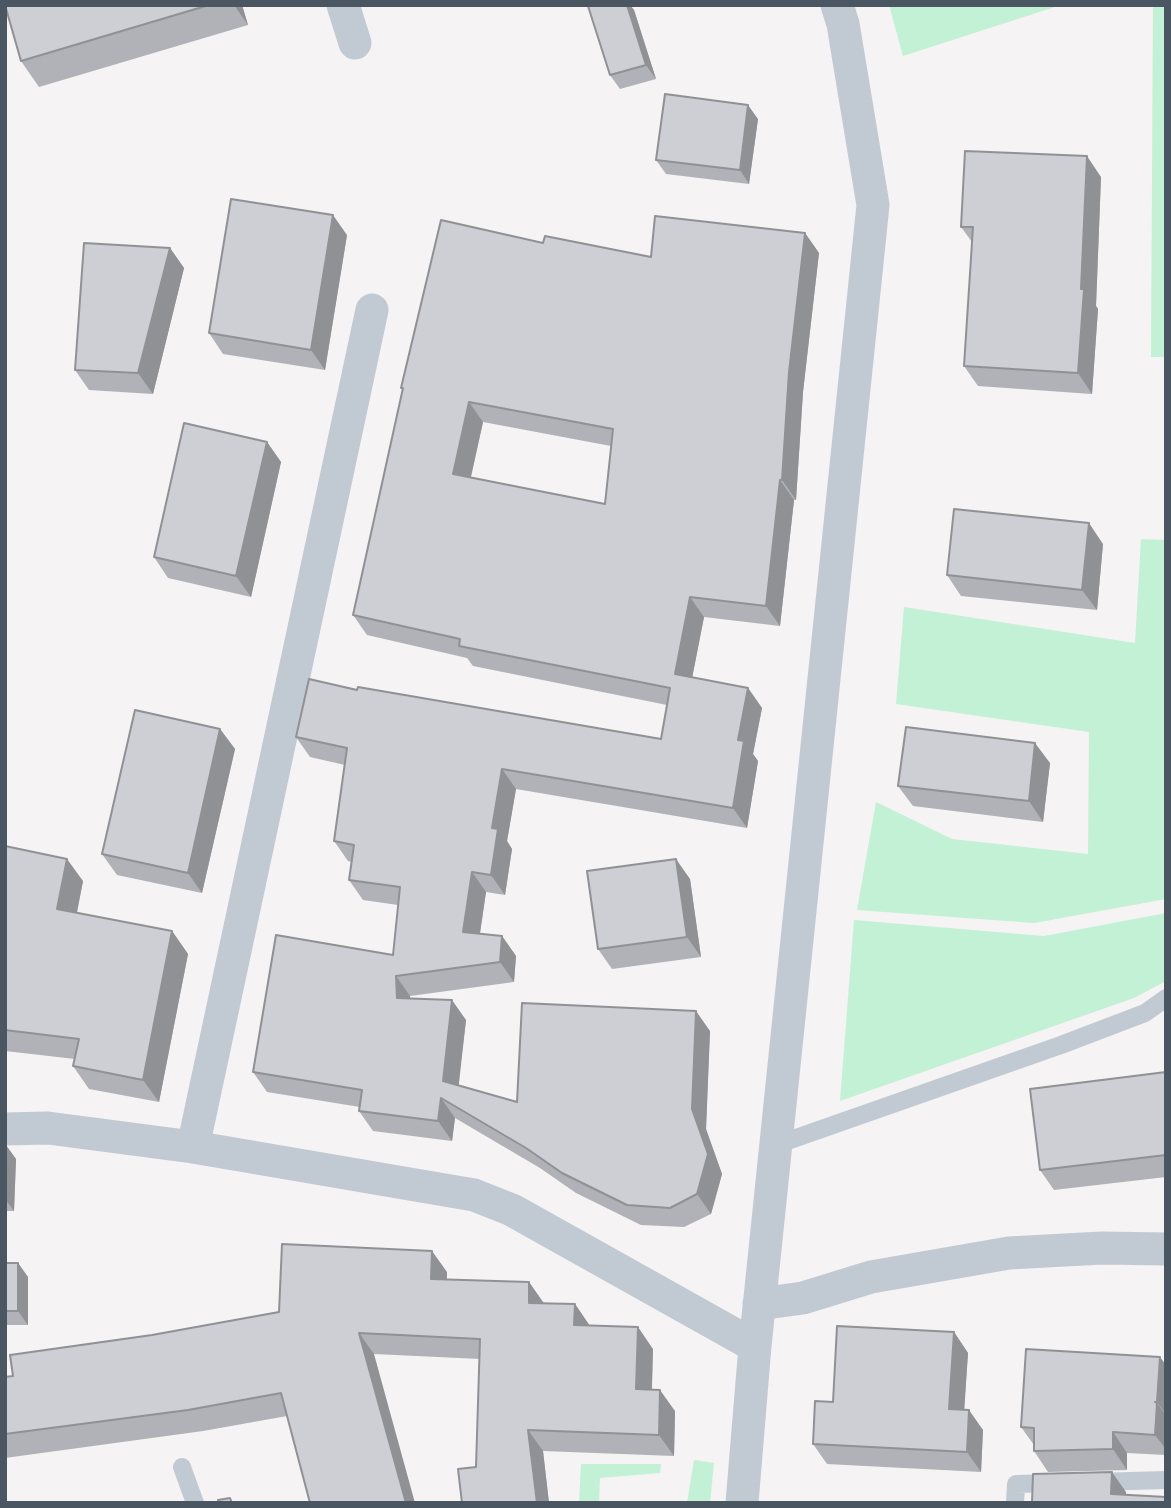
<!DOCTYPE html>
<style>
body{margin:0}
#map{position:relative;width:1171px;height:1508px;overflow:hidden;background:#f5f3f3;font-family:Cabin,sans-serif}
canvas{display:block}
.frame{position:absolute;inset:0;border:7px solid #4a5661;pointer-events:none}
</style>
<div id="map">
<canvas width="1171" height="1508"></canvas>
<div class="frame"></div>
</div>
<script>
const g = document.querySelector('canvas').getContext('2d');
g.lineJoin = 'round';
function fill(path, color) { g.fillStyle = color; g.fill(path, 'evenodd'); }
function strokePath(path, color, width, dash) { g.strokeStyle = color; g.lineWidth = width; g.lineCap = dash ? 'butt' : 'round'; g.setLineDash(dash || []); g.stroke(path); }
fill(new Path2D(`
 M 889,5 L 1061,5 L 903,56 Z
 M 1153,5 L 1166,5 L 1166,357 L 1151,357 Z
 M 1141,539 L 1166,540 L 1166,899 L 1034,923 L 857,910 L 876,802 L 952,839 L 1088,854 L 1089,732 L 896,704 L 904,607 L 1135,643 Z
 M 1166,913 L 1166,981 L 1134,998 L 840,1101 L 854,920 L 1044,936 Z
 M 694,1460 L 714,1463 L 710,1503 L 687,1503 Z
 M 581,1464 L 661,1464 L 660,1473 L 600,1478 L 599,1503 L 579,1503 Z`), '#c3f1d5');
strokePath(new Path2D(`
 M 776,1145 L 1061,1045 L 1145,1013 L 1166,998
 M 182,1467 L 195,1503
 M 1096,1482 L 1166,1480
 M 1015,1503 L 1016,1484 L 1054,1483`), '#c1cad2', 18);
strokePath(new Path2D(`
 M 343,5 L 355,43
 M 5,1129 L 48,1128 L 193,1147 L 474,1195 L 512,1210 L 755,1346
 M 193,1147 L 372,310
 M 759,1304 L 803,1298 L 871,1277 L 1009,1253 L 1102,1248 L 1166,1249
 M 742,1503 L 755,1346 L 873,205 L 843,24 L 837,5`), '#c1cad2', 33);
fill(new Path2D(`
 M 5,5 L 242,5 L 248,25 L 39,87 L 21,61 Z
 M 592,5 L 630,5 L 634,10 L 656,79 L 620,89 L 610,75 Z
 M 758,119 L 749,184 L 666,174 L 656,160 Z
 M 1101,177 L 1096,306 L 1098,309 L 1092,394 L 978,386 L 964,366 L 972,242 L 961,227 Z
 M 805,233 L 819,253 L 803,392 L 796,500 L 794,500 L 780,626 L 704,617 L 692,678 L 748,688 L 762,708 L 753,754 L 758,761 L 747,828 L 516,789 L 507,841 L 512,849 L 505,895 L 486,892 L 480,934 L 502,936 L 516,956 L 514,982 L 410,996 L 410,998 L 466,1020 L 458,1085 L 517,1102 L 710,1031 L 706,1129 L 722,1174 L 711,1214 L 684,1227 L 641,1225 L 576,1193 L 540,1168 L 455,1118 L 452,1141 L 373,1131 L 359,1111 L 360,1107 L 267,1092 L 253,1072 L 393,955 L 398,905 L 363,900 L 349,880 L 352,862 L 348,861 L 334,841 L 345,765 L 310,757 L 296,737 L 357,690 L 661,739 L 667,705 L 473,666 L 467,658 L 367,635 L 353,615 L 403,390 L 401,388 L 543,243 L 651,257 ZM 483,422 L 611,446 L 605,504 L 471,477 Z
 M 347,235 L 325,370 L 223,354 L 209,333 Z
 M 170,248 L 184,268 L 153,394 L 89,390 L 75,370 Z
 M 267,442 L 281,462 L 251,597 L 168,578 L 154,557 Z
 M 1103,544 L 1097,610 L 961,596 L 947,575 Z
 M 220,729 L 235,749 L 202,893 L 117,875 L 102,854 Z
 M 1050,763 L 1043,822 L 913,806 L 898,786 Z
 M 5,846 L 83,881 L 77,913 L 172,931 L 188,954 L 159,1102 L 89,1089 L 73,1066 L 75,1059 L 5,1051 Z
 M 690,879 L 701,957 L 612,969 L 598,949 Z
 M 1166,1072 L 1166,1177 L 1054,1190 L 1040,1170 Z
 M 5,1145 L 16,1159 L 14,1211 L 5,1211 Z
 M 5,1263 L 18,1263 L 28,1277 L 28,1325 L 5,1325 Z
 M 447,1272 L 447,1279 L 529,1282 L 544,1303 L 575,1304 L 589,1325 L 653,1349 L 652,1390 L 675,1411 L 674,1456 L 543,1451 L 549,1503 L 462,1503 L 476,1467 L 480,1359 L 374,1354 L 287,1416 L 203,1431 L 5,1458 L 5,1377 L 13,1376 L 152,1335 L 279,1312 Z
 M 954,1332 L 968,1353 L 964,1409 L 983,1430 L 981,1472 L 827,1464 L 813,1444 L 833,1402 Z
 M 1166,1365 L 1166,1455 L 1127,1453 L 1127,1470 L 1048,1472 L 1034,1451 L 1034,1445 L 1021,1427 Z`), '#b0b2b7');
fill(new Path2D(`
 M 234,5 L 242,5 L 248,25 Z
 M 627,5 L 630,5 L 634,10 L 656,79 L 646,65 Z
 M 748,105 L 758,119 L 749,184 L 740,170 Z
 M 1087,156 L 1101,177 L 1096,306 L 1098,309 L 1092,394 L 1078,373 Z
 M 333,215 L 347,235 L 325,370 L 311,350 Z
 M 805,233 L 819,253 L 803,392 L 796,500 L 782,480 L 789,372 Z
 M 170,248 L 184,268 L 153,394 L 138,373 Z
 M 469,402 L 483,422 L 467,494 L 453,474 Z
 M 267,442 L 281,462 L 251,597 L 236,576 Z
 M 780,480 L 794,500 L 780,626 L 766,606 Z
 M 1089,523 L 1103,544 L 1097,610 L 1082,590 Z
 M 690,597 L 704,617 L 689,694 L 675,674 Z
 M 748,688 L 762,708 L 753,754 L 758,761 L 747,828 L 733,808 L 738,740 Z
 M 220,729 L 235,749 L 202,893 L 188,873 Z
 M 1035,743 L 1050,763 L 1043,822 L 1029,801 Z
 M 502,769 L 516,789 L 507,841 L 512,849 L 505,895 L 491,875 L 492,828 Z
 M 67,859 L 83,881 L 73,931 L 57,909 Z
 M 676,859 L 690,879 L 701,957 L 687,937 Z
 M 472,872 L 486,892 L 477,952 L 463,932 Z
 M 172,931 L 188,954 L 159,1102 L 143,1080 Z
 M 502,936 L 516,956 L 514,982 L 500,962 Z
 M 396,976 L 410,996 L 411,1018 L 397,998 Z
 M 452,1000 L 466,1020 L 457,1101 L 443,1081 Z
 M 696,1011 L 710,1031 L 706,1129 L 722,1174 L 711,1214 L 697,1194 L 692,1109 Z
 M 441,1098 L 455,1118 L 452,1141 L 438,1121 Z
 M 6,1145 L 16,1159 L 14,1211 L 5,1199 Z
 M 432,1251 L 447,1272 L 446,1300 L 431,1279 Z
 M 18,1263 L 28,1277 L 28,1325 L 18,1311 Z
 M 529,1282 L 544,1304 L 529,1303 Z
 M 575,1304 L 590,1326 L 574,1325 Z
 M 638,1327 L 653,1349 L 651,1411 L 636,1389 Z
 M 954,1332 L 968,1353 L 963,1429 L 949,1409 Z
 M 359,1333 L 374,1354 L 415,1503 L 406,1503 Z
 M 1160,1357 L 1166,1365 L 1166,1414 L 1157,1402 Z
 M 660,1390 L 675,1411 L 674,1456 L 659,1435 Z
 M 1157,1403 L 1166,1415 L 1166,1449 L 1155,1435 Z
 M 969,1410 L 983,1430 L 981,1472 L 967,1452 Z
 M 528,1430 L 543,1451 L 549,1503 L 537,1503 Z
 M 1113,1432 L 1127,1453 L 1127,1470 L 1113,1449 Z
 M 1112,1472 L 1126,1492 L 1126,1503 L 1111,1494 Z`), '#909195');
const building = new Path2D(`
 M 5,5 L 209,5 L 21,61 Z
 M 592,5 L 627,5 L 646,65 L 610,75 L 588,6 Z
 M 665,94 L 748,105 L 740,170 L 656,160 Z
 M 965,151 L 1087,156 L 1081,289 L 1084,289 L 1078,373 L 964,366 L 973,227 L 961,227 Z
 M 231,199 L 333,215 L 311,350 L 209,333 Z
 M 655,216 L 805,233 L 789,372 L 782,480 L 780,480 L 766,606 L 690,597 L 675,674 L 748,688 L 738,740 L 744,741 L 733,808 L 502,769 L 492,828 L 498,829 L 491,875 L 472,872 L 463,932 L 502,936 L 500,962 L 396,976 L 397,998 L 452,1000 L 443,1081 L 517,1102 L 522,1003 L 696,1011 L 692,1109 L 708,1154 L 697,1194 L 670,1208 L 627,1205 L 562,1173 L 526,1148 L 441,1098 L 438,1121 L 359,1111 L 362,1090 L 253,1072 L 276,935 L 393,955 L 400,887 L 349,880 L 354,845 L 334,841 L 347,748 L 296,737 L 309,679 L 357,690 L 358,687 L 661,739 L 670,688 L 459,646 L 460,639 L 353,615 L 403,388 L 401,388 L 441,220 L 543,243 L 545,236 L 651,257 ZM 469,402 L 613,429 L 605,504 L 453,474 Z
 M 84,243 L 170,248 L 138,373 L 75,370 Z
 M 184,423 L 267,442 L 236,576 L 154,557 Z
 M 954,509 L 1089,523 L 1082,590 L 947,575 Z
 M 135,710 L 220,729 L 188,873 L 102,854 Z
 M 906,727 L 1035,743 L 1029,801 L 898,786 Z
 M 5,846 L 67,859 L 57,909 L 172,931 L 143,1080 L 73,1066 L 79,1039 L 5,1030 Z
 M 676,859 L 687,937 L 598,949 L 587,871 Z
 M 1166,1072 L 1166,1155 L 1040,1170 L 1030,1089 Z
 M 282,1244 L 432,1251 L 431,1279 L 529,1282 L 529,1303 L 575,1304 L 574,1325 L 638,1327 L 636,1389 L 660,1390 L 659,1435 L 528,1430 L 537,1503 L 462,1503 L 458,1469 L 476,1467 L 480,1339 L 359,1333 L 406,1503 L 310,1503 L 281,1393 L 188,1410 L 5,1434 L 5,1377 L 13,1376 L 10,1355 L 152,1335 L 279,1312 Z
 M 5,1263 L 18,1263 L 18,1311 L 5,1311 Z
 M 837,1326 L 954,1332 L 949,1409 L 969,1410 L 967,1452 L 813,1444 L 815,1401 L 833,1402 Z
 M 1026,1349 L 1160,1357 L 1157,1402 L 1155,1402 L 1157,1403 L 1155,1435 L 1113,1432 L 1113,1449 L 1034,1451 L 1034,1428 L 1021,1427 Z
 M 1112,1472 L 1111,1494 L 1166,1497 L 1166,1503 L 1032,1503 L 1033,1474 Z
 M 230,1498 L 232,1503 L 218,1503 L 218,1500 Z`);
fill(building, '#cdcfd5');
strokePath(building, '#909195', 2);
</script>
